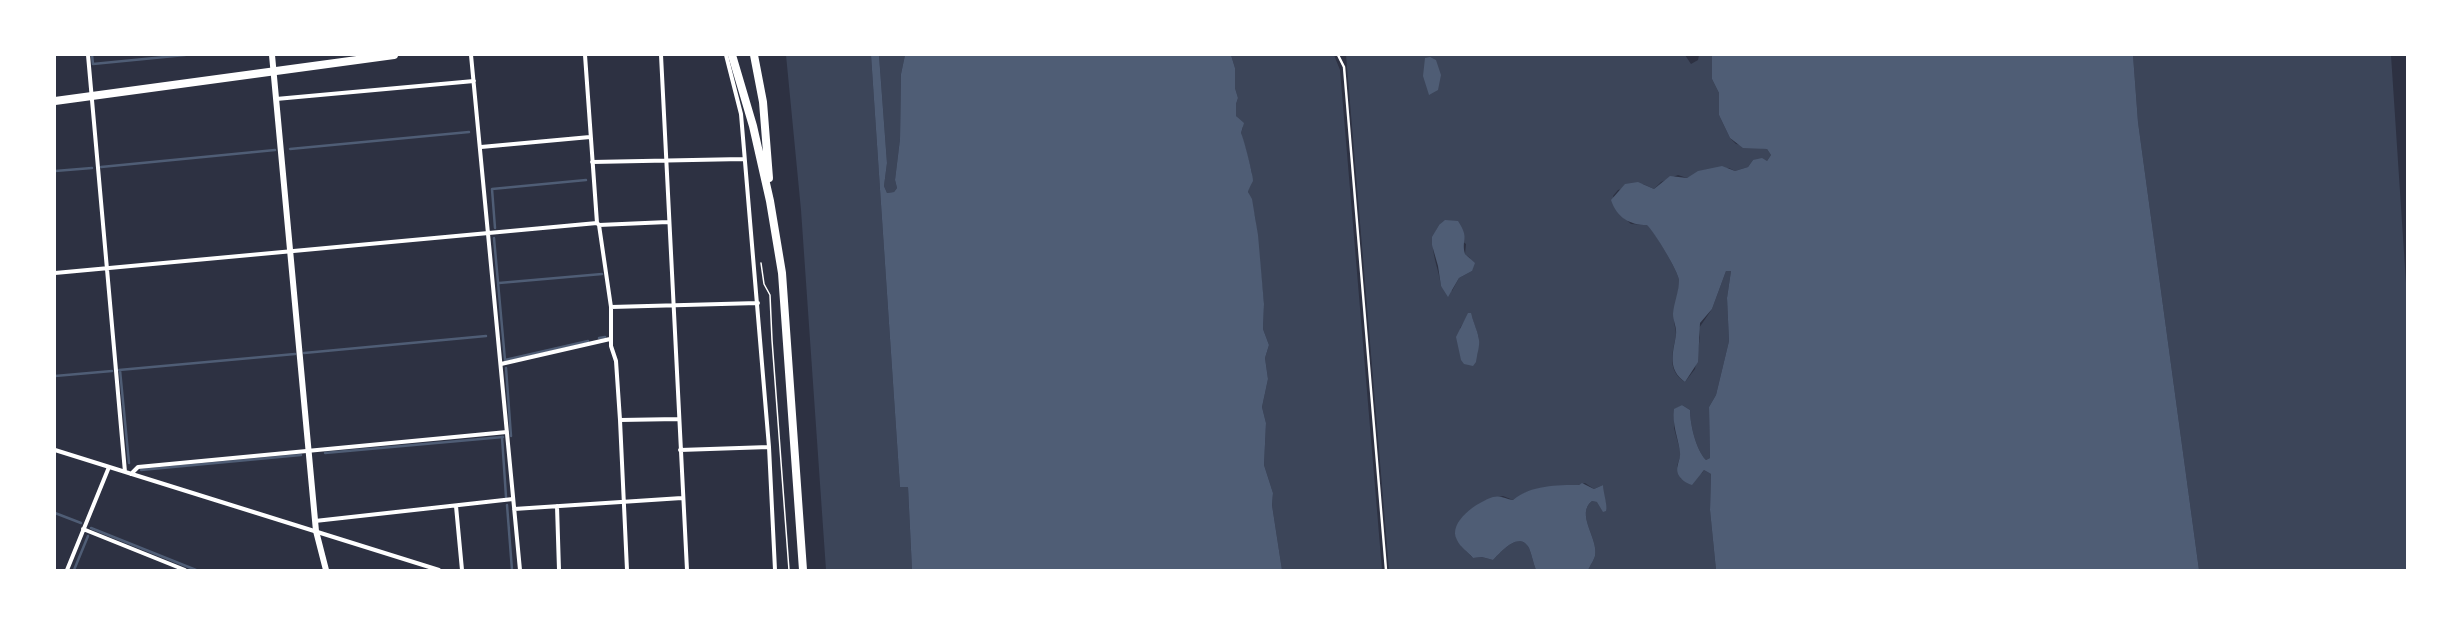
<!DOCTYPE html>
<style>
body{margin:0}
#map{position:relative;width:2462px;height:625px;overflow:hidden;background:#2d3142;font-family:"Golos Text",sans-serif}
canvas{display:block}
.frame{position:absolute;inset:0;border:56px solid #fff;pointer-events:none}
</style>
<div id="map">
<canvas width="2462" height="625"></canvas>
<div class="frame"></div>
</div>
<script>
const g = document.querySelector('canvas').getContext('2d');
g.lineJoin = 'round';
function fill(path, color) { g.fillStyle = color; g.fill(path, 'evenodd'); }
function strokePath(path, color, width, dash) { g.strokeStyle = color; g.lineWidth = width; g.lineCap = dash ? 'butt' : 'round'; g.setLineDash(dash || []); g.stroke(path); }
fill(new Path2D(`
 M 786,55 L 871,55 L 900,487 L 908,487 L 912,570 L 826,570 L 801,210 Z
 M 879,55 L 905,55 L 901,74 L 900,139 L 895,180 L 897,188 L 894,192 L 887,193 L 884,186 L 887,163 Z
 M 1231,55 L 1334,55 L 1340,70 L 1382,570 L 1282,570 L 1272,505 L 1273,493 L 1264,465 L 1266,423 L 1262,407 L 1268,379 L 1265,358 L 1269,345 L 1263,329 L 1264,304 L 1255,217 L 1248,192 L 1252,173 L 1241,133 L 1243,127 L 1236,116 L 1236,104 L 1238,98 L 1235,88 L 1235,68 Z
 M 1346,55 L 1685,55 L 1691,64 L 1698,60 L 1699,55 L 1712,55 L 1712,79 L 1719,93 L 1719,115 L 1730,138 L 1736,144 L 1767,149 L 1771,155 L 1767,161 L 1753,160 L 1748,167 L 1735,171 L 1729,168 L 1687,178 L 1678,175 L 1661,182 L 1654,189 L 1643,184 L 1618,190 L 1613,196 L 1622,216 L 1631,224 L 1648,225 C 1655,233 1678,271 1679,280 C 1680,293 1673,307 1674,320 C 1674,325 1676,329 1676,335 C 1673,352 1666,370 1685,382 L 1695,369 L 1700,337 L 1699,328 L 1712,309 L 1726,271 L 1731,271 L 1727,298 L 1729,341 L 1716,395 L 1709,407 L 1710,458 L 1706,460 C 1696,450 1690,424 1690,410 L 1682,405 L 1674,410 L 1674,428 L 1681,454 L 1677,466 L 1681,479 L 1702,473 L 1704,470 L 1711,474 L 1710,510 L 1716,570 L 1588,570 C 1590,566 1594,560 1595,556 C 1599,539 1575,514 1592,501 L 1606,503 L 1603,497 L 1603,485 L 1594,489 L 1585,483 C 1561,492 1535,482 1513,500 L 1503,496 L 1484,501 L 1460,520 L 1461,546 L 1473,558 L 1482,557 L 1493,560 C 1500,553 1519,530 1529,548 C 1532,555 1533,563 1536,570 L 1389,570 ZM 1439,225 L 1466,244 L 1465,254 L 1470,258 L 1472,271 L 1459,278 L 1452,291 L 1441,286 C 1438,262 1426,247 1439,225 ZM 1467,317 L 1472,317 L 1479,338 L 1477,356 L 1460,328 Z
 M 2133,55 L 2391,55 L 2407,298 L 2407,570 L 2199,570 L 2138,122 Z`), '#3c4559');
fill(new Path2D(`
 M 871,55 L 879,55 L 887,163 L 884,186 L 887,193 L 894,192 L 897,188 L 895,180 L 900,139 L 901,74 L 905,55 L 1231,55 L 1235,68 L 1235,88 L 1238,98 L 1236,104 L 1236,116 L 1244,123 L 1241,133 C 1243,136 1254,178 1253,181 C 1251,185 1249,188 1248,192 L 1252,199 L 1258,235 L 1264,304 L 1263,329 L 1269,345 L 1265,358 L 1268,379 L 1262,407 L 1266,423 L 1264,465 L 1273,493 L 1272,505 L 1282,570 L 912,570 L 908,487 L 900,487 Z
 M 1712,55 L 2133,55 L 2138,122 L 2199,570 L 1716,570 L 1710,510 L 1711,474 L 1704,470 L 1692,485 C 1686,483 1681,480 1678,474 C 1675,466 1681,460 1680,452 C 1678,437 1672,425 1674,409 L 1682,405 L 1690,410 C 1690,424 1696,450 1706,460 L 1710,458 L 1709,407 L 1716,395 L 1729,341 L 1727,298 L 1731,271 L 1726,271 L 1712,309 L 1700,323 L 1698,362 L 1685,382 C 1667,369 1673,353 1676,335 C 1677,327 1673,321 1673,314 C 1674,302 1679,292 1679,280 C 1678,271 1655,233 1647,225 C 1630,225 1617,218 1611,200 L 1625,184 L 1638,182 L 1654,189 L 1670,176 L 1687,178 L 1698,171 L 1722,166 L 1735,171 L 1748,167 L 1753,160 L 1762,158 L 1767,161 L 1771,155 L 1767,149 L 1743,148 L 1730,138 L 1719,115 L 1719,93 L 1712,79 Z
 M 1430,57 L 1436,60 L 1441,75 L 1438,90 L 1429,95 L 1423,76 L 1425,58 Z
 M 1445,220 L 1458,221 C 1470,239 1461,239 1465,254 L 1475,263 L 1472,271 L 1459,278 L 1448,297 L 1441,286 L 1438,266 L 1432,245 L 1432,237 L 1439,225 Z
 M 1468,313 L 1471,313 C 1473,321 1479,335 1479,340 C 1480,345 1477,355 1476,362 L 1473,366 L 1464,364 L 1461,360 L 1456,337 Z
 M 1582,483 L 1594,489 L 1603,485 C 1603,492 1608,506 1606,511 L 1603,512 L 1597,502 L 1592,501 C 1575,514 1599,539 1595,556 C 1594,560 1590,566 1588,570 L 1536,570 C 1533,563 1532,555 1529,548 C 1519,530 1500,553 1493,560 L 1482,557 L 1473,558 C 1468,552 1460,547 1457,540 C 1447,522 1479,501 1493,497 C 1501,495 1506,499 1513,500 C 1531,485 1557,485 1579,485 Z`), '#4f5d75');
strokePath(new Path2D(`
 M 92,55 L 93,64 L 185,55
 M 290,149 L 469,132
 M 101,167 L 275,150
 M 55,171 L 92,168
 M 495,228 L 492,189 L 586,180
 M 494,238 L 505,360 L 588,341
 M 499,283 L 602,274
 M 599,338 L 605,337
 M 304,353 L 486,336
 M 506,368 L 511,436
 M 119,370 L 295,354
 M 120,370 L 129,463
 M 55,376 L 112,371
 M 502,437 L 506,497
 M 325,453 L 503,437
 M 141,470 L 301,455
 M 507,505 L 512,570
 M 55,513 L 81,523
 M 91,528 L 196,570
 M 74,570 L 88,536`), '#4f5d75', 2.5);
strokePath(new Path2D(`
 M 761,263 L 764,284 L 770,295 L 772,340 L 789,570`), '#fff', 1.5);
strokePath(new Path2D(`
 M 1338,55 L 1344,67 L 1386,570`), '#fff', 2.5);
strokePath(new Path2D(`
 M 88,55 L 125,472
 M 471,55 L 520,570
 M 585,55 L 597,223
 M 661,55 L 687,570
 M 726,55 L 741,114 L 769,447 L 775,570
 M 276,99 L 474,81
 M 481,147 L 590,137
 M 592,162 L 743,159
 M 599,225 L 611,307 L 611,346 L 616,361 L 620,420 L 679,419
 M 55,273 L 597,223 L 599,225 L 668,222
 M 611,307 L 758,303
 M 501,364 L 610,339
 M 620,420 L 627,570
 M 55,450 L 439,570
 M 680,450 L 769,447
 M 131,474 L 138,467 L 507,432
 M 456,506 L 462,570
 M 557,506 L 559,570
 M 514,509 L 682,498
 M 315,521 L 513,499
 M 83,529 L 185,570
 M 67,570 L 109,467`), '#fff', 4);
strokePath(new Path2D(`
 M 272,55 L 316,531 L 326,570`), '#fff', 6);
strokePath(new Path2D(`
 M 732,55 L 753,126 L 770,201 L 782,273 L 803,570
 M 754,55 L 763,102 L 769,178
 M 55,101 L 394,55`), '#fff', 8);
</script>
